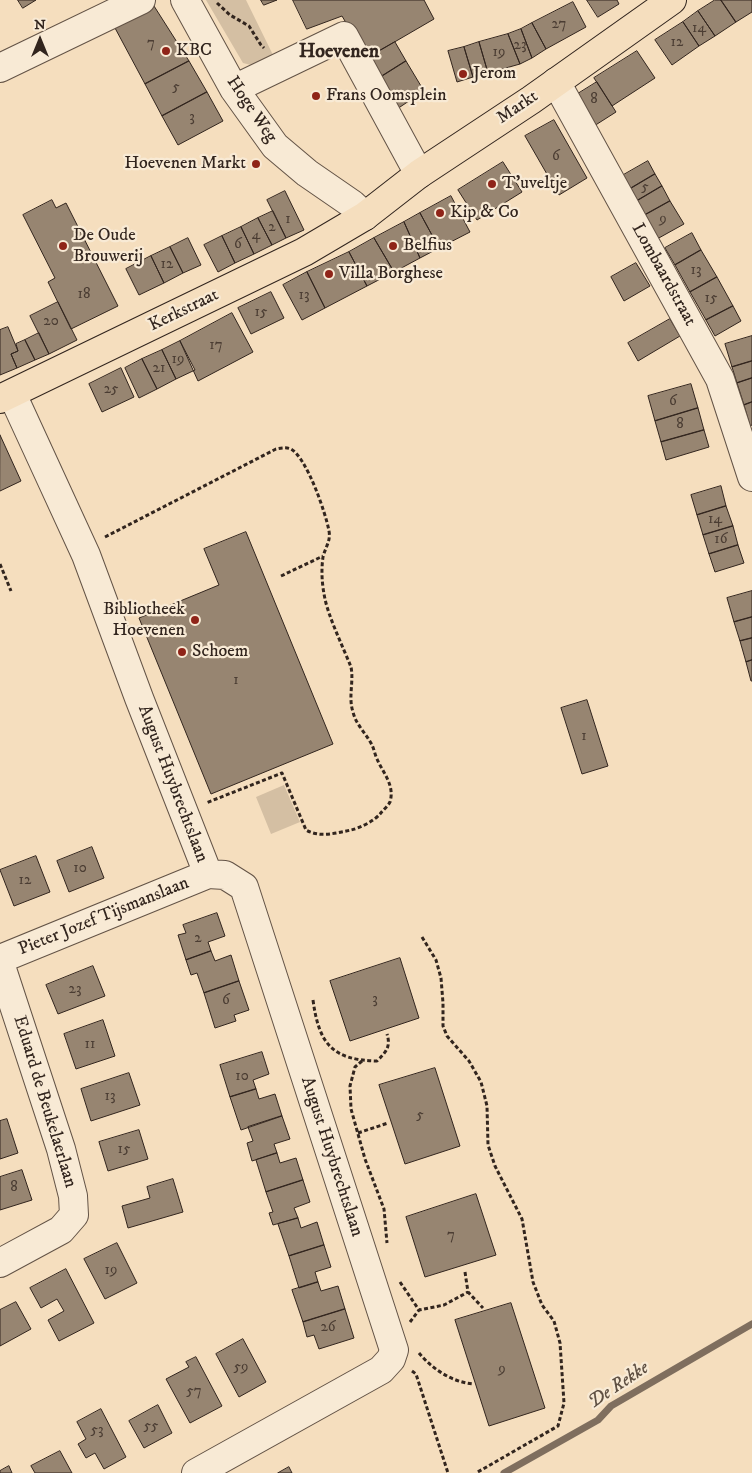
<!DOCTYPE html>
<style>
body{margin:0}
#map{position:relative;width:752px;height:1473px;overflow:hidden;background:#f5debe;font-family:"IM FELL DW Pica",serif}
canvas{display:block}
.north{position:absolute;left:15px;top:15px;width:50px;height:50px;-webkit-text-stroke:4px #f8ead5;paint-order:stroke;rotate:0deg;font-size:14px;font-weight:700;line-height:20px;text-align:center;color:#32251e}
.north::after{content:'';display:block;margin:auto;width:18px;height:22px;background:#32251e;clip-path:polygon(50% 0,100% 100%,50% 72%,0 100%)}
</style>
<div id="map">
<canvas width="752" height="1473"></canvas>
<div class="north">N</div>
</div>
<script>
const g = document.querySelector('canvas').getContext('2d');
g.lineJoin = 'round';
function fill(path, color) { g.fillStyle = color; g.fill(path, 'evenodd'); }
function strokePath(path, color, width, dash) { g.strokeStyle = color; g.lineWidth = width; g.lineCap = dash ? 'butt' : 'round'; g.setLineDash(dash || []); g.stroke(path); }
function drawText(font, color, halo, rows, align = 'center') {
  g.font = font + ' "IM FELL DW Pica",serif'; g.lineWidth = 4.5; g.setLineDash([]); g.textBaseline = 'middle'; g.strokeStyle = halo; g.fillStyle = color; for (const [text, x, y, turn = 0] of rows) {
    g.save(); g.translate(x, y); g.rotate((+turn || 0) * Math.PI / 180); g.textAlign = isNaN(turn) ? turn : align; if (halo) g.strokeText(text, 0, 0); g.fillText(text, 0, 0); g.restore();
  }
}
fill(new Path2D(`
 M 206,0 L 246,0 L 273,55 L 251,65 L 243,63 Z
 M 284,785 L 300,822 L 271,834 L 256,797 Z`), '#d4bfa3');
strokePath(new Path2D(`
 M 504,1473 L 598,1420 L 611,1406 L 752,1324`), '#7f6e5e', 7);
const building = new Path2D(`
 M 18,0 L 36,0 L 23,8 Z
 M 261,0 L 277,0 L 264,5 Z
 M 293,0 L 424,0 L 434,19 L 367,58 L 342,16 L 307,29 Z
 M 587,0 L 617,0 L 619,4 L 598,17 Z
 M 715,0 L 721,0 L 736,22 L 715,36 L 698,11 Z
 M 721,0 L 752,0 L 752,12 L 736,22 Z
 M 573,2 L 586,27 L 546,49 L 532,23 Z
 M 154,6 L 189,61 L 145,84 L 115,28 Z
 M 698,11 L 715,36 L 699,46 L 683,22 Z
 M 683,22 L 699,46 L 672,65 L 655,40 Z
 M 532,23 L 546,49 L 532,58 L 521,29 Z
 M 521,29 L 532,58 L 520,64 L 508,34 Z
 M 508,34 L 520,64 L 488,73 L 479,42 Z
 M 395,42 L 406,61 L 379,78 L 367,58 Z
 M 479,42 L 488,73 L 473,77 L 464,47 Z
 M 464,47 L 473,77 L 457,82 L 448,51 Z
 M 637,51 L 655,78 L 612,106 L 594,78 Z
 M 189,61 L 207,92 L 162,116 L 145,84 Z
 M 406,61 L 424,91 L 397,109 L 379,78 Z
 M 597,82 L 616,112 L 594,126 L 576,95 Z
 M 207,92 L 223,121 L 178,145 L 162,116 Z
 M 554,120 L 587,178 L 559,195 L 525,136 Z
 M 648,161 L 655,174 L 628,190 L 620,177 Z
 M 503,162 L 522,192 L 477,220 L 458,190 Z
 M 655,174 L 662,186 L 635,202 L 628,190 Z
 M 662,186 L 670,201 L 643,216 L 635,202 Z
 M 285,191 L 304,230 L 286,238 L 267,200 Z
 M 451,196 L 470,232 L 439,248 L 420,213 Z
 M 52,200 L 56,208 L 66,203 L 118,306 L 71,329 L 48,282 L 55,278 L 23,215 Z
 M 670,201 L 684,224 L 657,239 L 643,216 Z
 M 273,211 L 286,238 L 272,245 L 258,218 Z
 M 420,213 L 439,248 L 420,258 L 404,222 Z
 M 258,218 L 272,245 L 254,254 L 241,227 Z
 M 404,222 L 420,258 L 394,272 L 374,238 Z
 M 241,227 L 254,254 L 235,263 L 222,236 Z
 M 692,233 L 701,250 L 675,265 L 665,248 Z
 M 222,236 L 235,263 L 218,272 L 204,245 Z
 M 188,238 L 201,265 L 183,273 L 170,247 Z
 M 374,238 L 394,272 L 367,286 L 349,252 Z
 M 170,247 L 183,273 L 164,283 L 151,256 Z
 M 701,250 L 717,277 L 690,292 L 675,265 Z
 M 349,252 L 367,286 L 325,308 L 307,272 Z
 M 151,256 L 164,283 L 139,295 L 126,269 Z
 M 636,263 L 650,286 L 624,301 L 611,277 Z
 M 307,272 L 325,308 L 302,320 L 283,285 Z
 M 717,277 L 733,306 L 706,320 L 690,292 Z
 M 271,292 L 284,318 L 251,334 L 238,308 Z
 M 58,302 L 77,340 L 49,354 L 30,316 Z
 M 733,306 L 741,321 L 715,336 L 706,320 Z
 M 232,313 L 253,352 L 198,381 L 180,341 Z
 M 670,319 L 680,336 L 638,361 L 628,343 Z
 M 8,327 L 18,351 L 11,354 L 17,368 L 0,375 L 0,330 Z
 M 39,333 L 49,354 L 35,360 L 25,340 Z
 M 752,336 L 752,361 L 732,367 L 725,344 Z
 M 25,340 L 35,360 L 17,368 L 11,354 L 18,351 L 16,344 Z
 M 180,341 L 195,370 L 176,379 L 162,350 Z
 M 162,350 L 176,379 L 157,389 L 142,359 Z
 M 142,359 L 157,389 L 139,398 L 125,368 Z
 M 752,361 L 752,378 L 737,383 L 732,367 Z
 M 121,368 L 134,397 L 102,412 L 89,384 Z
 M 752,378 L 752,402 L 744,405 L 737,383 Z
 M 691,384 L 698,408 L 655,421 L 648,396 Z
 M 752,402 L 752,425 L 750,426 L 744,405 Z
 M 698,408 L 704,430 L 661,442 L 655,421 Z
 M 704,430 L 709,447 L 666,460 L 661,442 Z
 M 0,435 L 21,481 L 0,491 Z
 M 721,486 L 726,506 L 697,515 L 691,495 Z
 M 726,506 L 733,526 L 703,535 L 697,515 Z
 M 733,526 L 738,545 L 709,554 L 703,535 Z
 M 246,532 L 333,744 L 211,794 L 139,618 L 219,585 L 204,549 Z
 M 738,545 L 744,563 L 715,572 L 709,554 Z
 M 752,591 L 752,617 L 734,622 L 727,598 Z
 M 752,617 L 752,638 L 740,641 L 734,622 Z
 M 752,638 L 752,660 L 746,662 L 740,641 Z
 M 752,660 L 752,681 L 751,681 L 746,662 Z
 M 587,700 L 608,766 L 582,774 L 561,708 Z
 M 92,847 L 104,878 L 69,892 L 57,861 Z
 M 36,856 L 50,892 L 14,906 L 0,870 Z
 M 217,913 L 225,936 L 208,942 L 211,951 L 186,960 L 178,935 L 186,933 L 183,925 Z
 M 211,951 L 215,961 L 231,955 L 239,981 L 204,993 L 197,973 L 191,975 L 186,960 Z
 M 400,958 L 419,1018 L 350,1041 L 330,981 Z
 M 93,966 L 105,996 L 58,1014 L 46,985 Z
 M 239,981 L 249,1010 L 234,1015 L 236,1021 L 215,1028 L 204,993 Z
 M 103,1020 L 115,1056 L 76,1069 L 64,1034 Z
 M 262,1052 L 269,1074 L 253,1080 L 256,1089 L 230,1097 L 220,1065 Z
 M 435,1068 L 460,1146 L 405,1164 L 379,1085 Z
 M 129,1073 L 140,1105 L 91,1121 L 81,1089 Z
 M 256,1089 L 259,1099 L 275,1094 L 282,1116 L 241,1130 L 230,1097 Z
 M 282,1116 L 290,1139 L 274,1144 L 277,1153 L 252,1161 L 247,1143 L 253,1141 L 248,1127 Z
 M 7,1119 L 18,1153 L 0,1159 L 0,1121 Z
 M 139,1130 L 148,1159 L 108,1171 L 99,1142 Z
 M 277,1153 L 280,1163 L 296,1158 L 303,1180 L 266,1192 L 256,1160 Z
 M 22,1170 L 32,1200 L 0,1210 L 0,1177 Z
 M 173,1179 L 183,1212 L 128,1228 L 122,1206 L 150,1198 L 147,1187 Z
 M 303,1180 L 310,1202 L 294,1208 L 298,1218 L 273,1225 L 269,1213 L 273,1212 L 266,1192 Z
 M 476,1194 L 496,1255 L 425,1277 L 406,1217 Z
 M 298,1218 L 301,1228 L 317,1222 L 324,1245 L 289,1256 L 278,1224 Z
 M 117,1243 L 137,1283 L 105,1299 L 84,1259 Z
 M 324,1245 L 331,1267 L 315,1272 L 318,1282 L 299,1288 L 289,1256 Z
 M 66,1269 L 94,1323 L 59,1341 L 48,1320 L 64,1311 L 57,1299 L 41,1308 L 30,1288 Z
 M 318,1282 L 321,1291 L 338,1286 L 345,1309 L 303,1322 L 292,1290 Z
 M 16,1302 L 31,1329 L 0,1346 L 0,1310 Z
 M 511,1303 L 545,1408 L 489,1426 L 455,1320 Z
 M 345,1309 L 354,1338 L 319,1349 L 314,1335 L 307,1337 L 303,1322 Z
 M 243,1339 L 266,1382 L 239,1397 L 216,1354 Z
 M 196,1357 L 222,1406 L 190,1423 L 166,1379 L 189,1367 L 186,1362 Z
 M 158,1405 L 172,1433 L 144,1448 L 129,1421 Z
 M 101,1409 L 126,1457 L 104,1469 L 95,1453 L 86,1458 L 78,1444 L 86,1439 L 77,1422 Z
 M 60,1451 L 72,1473 L 35,1473 L 31,1466 Z
 M 9,1466 L 12,1473 L 0,1473 L 0,1471 Z
 M 289,1467 L 292,1473 L 278,1473 Z`);
fill(building, '#978571');
strokePath(building, '#32251e', 1);
const minor = new Path2D(`
 M 185,0 L 234,89 L 275,146 L 307,173 L 352,204 L 365,216
 M 0,68 L 141,0
 M 556,82 L 720,379 L 752,477
 M 234,89 L 344,36 L 419,174
 M 12,394 L 86,555 L 139,698 L 208,874
 M 0,959 L 208,874 L 225,875 L 244,887 L 394,1350 L 391,1359 L 381,1370 L 196,1473
 M 0,963 L 61,1149 L 73,1196 L 74,1215 L 61,1230 L 0,1263`);
const major = new Path2D(`
 M 0,399 L 304,252 L 365,216 L 419,174 L 531,100 L 672,0`);
strokePath(minor, '#635346', 30);
strokePath(major, '#32251e', 30);
strokePath(new Path2D(`
 M 217,3 L 230,15 L 249,26 L 261,45 L 264,48
 M 105,537 L 276,449 C 281,448 286,447 291,449 C 307,458 326,514 329,531 C 331,541 325,548 323,557 C 321,571 322,585 325,599 C 329,618 343,647 351,667 C 354,682 348,697 353,712 C 356,725 366,733 372,745 C 374,749 375,755 377,759 C 383,773 395,785 390,802 C 388,806 383,810 380,814 C 374,821 360,828 351,830 C 336,833 320,838 306,830 L 282,773 L 206,803
 M 0,564 L 11,591
 M 281,576 L 323,556
 M 422,937 L 436,960 L 441,978 L 443,1003 L 443,1026 L 447,1036 L 469,1061 L 481,1082 L 487,1106 L 488,1145 L 495,1166 L 522,1219 L 533,1282 L 542,1305 L 554,1321 L 560,1343 L 564,1403 L 558,1426 L 476,1473
 M 313,1000 C 319,1044 332,1060 377,1061 C 386,1052 391,1047 387,1034
 M 362,1061 L 355,1067 L 350,1086 L 351,1109 L 365,1159 L 384,1209 L 387,1243
 M 358,1133 L 388,1123
 M 465,1272 L 468,1292 L 483,1308
 M 400,1282 L 419,1310 L 444,1305 L 468,1292
 M 410,1322 L 419,1310
 M 419,1353 C 432,1369 452,1382 473,1384
 M 412,1371 L 416,1374 L 448,1473`), '#32251e', 3, [4, 2.5]);
strokePath(minor, '#f8ead5', 28);
strokePath(major, '#f5debe', 28);
for (const [x, y, r, color] of [
 [166,51,5,"#8f2418"],
 [463,74,5,"#8f2418"],
 [316,96,5,"#8f2418"],
 [256,164,5,"#8f2418"],
 [492,184,5,"#8f2418"],
 [440,213,5,"#8f2418"],
 [63,246,5,"#8f2418"],
 [393,246,5,"#8f2418"],
 [329,274,5,"#8f2418"],
 [195,620,5,"#8f2418"],
 [182,652,5,"#8f2418"]
]) { const dot = new Path2D(); dot.arc(x, y, r, 0, 2 * Math.PI); g.fillStyle = color; g.fill(dot); strokePath(dot, '#f8ead5', 2); }
drawText('15px', '#4b3d33', null, [
 ["27",559,25],
 ["14",699,29],
 ["12",677,43],
 ["7",151,44],
 ["23",520,46],
 ["19",499,53],
 ["5",176,88],
 ["8",594,100],
 ["3",192,118],
 ["6",556,157],
 ["5",645,188],
 ["1",288,220],
 ["9",663,220],
 ["2",272,228],
 ["4",256,236],
 ["6",238,245],
 ["12",167,265],
 ["13",696,271],
 ["18",84,295],
 ["13",304,296],
 ["15",711,299],
 ["15",261,313],
 ["20",51,322],
 ["17",216,346],
 ["19",178,360],
 ["21",159,369],
 ["25",111,390],
 ["6",673,402],
 ["8",680,425],
 ["14",715,520],
 ["16",721,540],
 ["1",236,681],
 ["1",584,737],
 ["10",80,869],
 ["12",25,881],
 ["2",198,939],
 ["23",75,990],
 ["3",375,1000],
 ["6",226,1001],
 ["11",90,1045],
 ["10",242,1077],
 ["13",110,1097],
 ["5",420,1116],
 ["15",124,1150],
 ["8",14,1188],
 ["7",451,1236],
 ["19",111,1271],
 ["26",328,1328],
 ["59",241,1368],
 ["9",502,1370],
 ["57",194,1392],
 ["55",151,1427],
 ["53",97,1431]
]);
drawText('18px', '#32251e', '#f8ead5', [
 ["KBC",176,51],
 ["Jerom",473,74],
 ["Frans Oomsplein",326,96],
 ["Hoevenen Markt",246,164,"right"],
 ["T'uveltje",502,184],
 ["Kip & Co",450,213],
 ["De Oude",73,236],
 ["Brouwerij",73,257],
 ["Belfius",403,246],
 ["Villa Borghese",339,274],
 ["Bibliotheek",185,610,"right"],
 ["Hoevenen",185,631,"right"],
 ["Schoem",192,652]
], 'left');
drawText('18px', '#32251e', '#f8ead5', [
 ["Markt",518,108,-34],
 ["Hoge Weg",251,110,56],
 ["Lombaardstraat",663,275,61],
 ["Kerkstraat",184,311,-26],
 ["August Huybrechtslaan",172,784,69],
 ["Pieter Jozef Tijsmanslaan",104,917,-22],
 ["Eduard de Beukelaerlaan",44,1102,73],
 ["August Huybrechtslaan",331,1157,72]
]);
drawText('italic 19px', '#5f5043', '#f8ead5', [
 ["De Rekke",619,1386,-34]
]);
drawText('bold 20px', '#32251e', '#f8ead5', [
 ["Hoevenen",339,53]
]);
</script>
